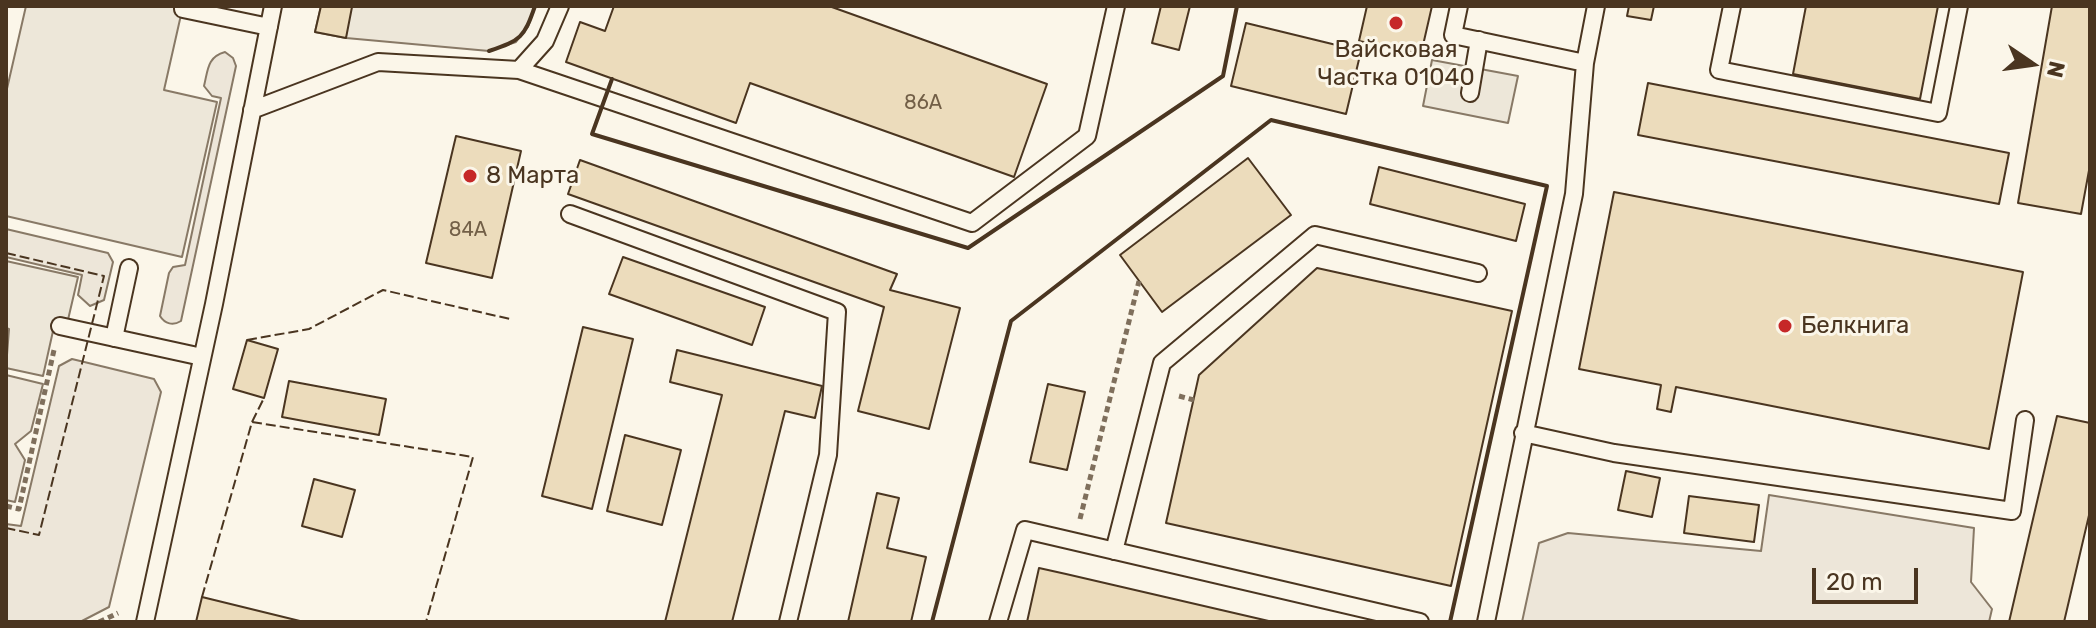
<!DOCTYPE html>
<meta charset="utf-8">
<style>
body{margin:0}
#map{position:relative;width:2096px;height:628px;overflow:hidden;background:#fbf6e9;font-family:Rubik,sans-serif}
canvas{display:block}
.frame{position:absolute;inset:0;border:8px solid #4a3520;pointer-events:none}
.north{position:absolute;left:1992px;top:24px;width:80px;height:80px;-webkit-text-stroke:6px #fbf6e9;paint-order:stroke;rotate:103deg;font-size:22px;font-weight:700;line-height:32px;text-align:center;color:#4a3520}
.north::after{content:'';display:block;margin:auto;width:28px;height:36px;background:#4a3520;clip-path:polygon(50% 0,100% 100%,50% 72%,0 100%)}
.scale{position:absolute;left:1812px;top:568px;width:106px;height:36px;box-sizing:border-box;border:4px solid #4a3520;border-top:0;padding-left:10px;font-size:24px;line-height:28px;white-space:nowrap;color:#4a3520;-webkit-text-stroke:6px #fbf6e9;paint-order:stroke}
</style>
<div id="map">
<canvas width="2096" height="628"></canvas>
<div class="frame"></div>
<div class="north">N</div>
<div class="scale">20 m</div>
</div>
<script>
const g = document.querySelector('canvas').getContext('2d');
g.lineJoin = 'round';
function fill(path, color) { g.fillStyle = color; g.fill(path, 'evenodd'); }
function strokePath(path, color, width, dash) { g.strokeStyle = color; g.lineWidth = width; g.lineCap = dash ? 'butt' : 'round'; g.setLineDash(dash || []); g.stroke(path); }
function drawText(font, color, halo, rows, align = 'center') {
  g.font = font + ' Rubik,sans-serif'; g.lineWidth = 6; g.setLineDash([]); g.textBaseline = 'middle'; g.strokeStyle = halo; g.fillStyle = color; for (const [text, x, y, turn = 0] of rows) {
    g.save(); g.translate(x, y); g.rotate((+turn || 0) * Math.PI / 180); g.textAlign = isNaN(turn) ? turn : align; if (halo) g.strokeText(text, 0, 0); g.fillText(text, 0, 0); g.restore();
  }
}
const green = new Path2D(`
 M 225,52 L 233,58 L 236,66 L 181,321 C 173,326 165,324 160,316 L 169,273 L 173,267 L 185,265 L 221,98 L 212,96 L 204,86 C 208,70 207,57 225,52 Z
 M 6,229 L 108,253 L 113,262 L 104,300 L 90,306 L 78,295 L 82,275 L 6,257 Z
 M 72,359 L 154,379 L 161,392 L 109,607 L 80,622 L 6,622 L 6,524 L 21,526 L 59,366 Z
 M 6,375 L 43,384 L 31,431 L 15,444 L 25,460 L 15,502 L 6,500 Z
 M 1769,495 L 1974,528 L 1971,582 L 1992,609 L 1989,622 L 1522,622 L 1539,543 L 1568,533 L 1761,551 Z`);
fill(green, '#ede6d9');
strokePath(green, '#887966', 2);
const parking = new Path2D(`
 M 26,6 L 183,6 L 164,90 L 217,102 L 182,257 L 6,216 L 6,93 Z
 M 321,6 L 535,6 L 528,27 L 516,42 L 489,51 L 346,38 L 315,32 Z
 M 1432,60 L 1518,76 L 1508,123 L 1423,106 Z
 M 6,261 L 78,277 L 67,324 L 55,322 L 43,376 L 6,368 L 9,329 L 6,328 Z`);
fill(parking, '#ede7d9');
strokePath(parking, '#887966', 2);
const building = new Path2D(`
 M 321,6 L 352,7 L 346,38 L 315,32 Z
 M 614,6 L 829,6 L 1047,84 L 1014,177 L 750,83 L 736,123 L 566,62 L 580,22 L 605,31 Z
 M 1161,6 L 1190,6 L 1179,50 L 1152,43 Z
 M 1367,6 L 1432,6 L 1421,54 L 1359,41 Z
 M 1629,6 L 1654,6 L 1651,20 L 1627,16 Z
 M 1806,6 L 1938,6 L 1920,99 L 1793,74 Z
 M 2052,6 L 2090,6 L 2090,165 L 2081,214 L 2018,203 Z
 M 1246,23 L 1361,51 L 1346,114 L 1231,86 Z
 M 1648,83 L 2009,153 L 1999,204 L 1638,135 Z
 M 456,136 L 521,151 L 492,278 L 426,263 Z
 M 1248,158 L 1291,215 L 1162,312 L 1120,255 Z
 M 580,160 L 897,274 L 890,290 L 960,308 L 929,429 L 858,411 L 884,307 L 568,194 Z
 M 1379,167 L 1525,204 L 1516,241 L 1370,204 Z
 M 1614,192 L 2023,272 L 1989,449 L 1676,387 L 1671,412 L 1657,409 L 1661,385 L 1579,369 Z
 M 623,257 L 765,307 L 752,345 L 609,294 Z
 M 1317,268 L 1512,311 L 1451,586 L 1166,523 L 1199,375 Z
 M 583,327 L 633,339 L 592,509 L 542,496 Z
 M 247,340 L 278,349 L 264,398 L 233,389 Z
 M 677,350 L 822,386 L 815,418 L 785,411 L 732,622 L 665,622 L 722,395 L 670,382 Z
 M 289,381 L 386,399 L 379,435 L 282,417 Z
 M 1048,384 L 1085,392 L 1067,470 L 1030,462 Z
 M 2057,416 L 2090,423 L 2090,511 L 2064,622 L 2009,622 Z
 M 625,435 L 681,450 L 662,525 L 607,511 Z
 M 1626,471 L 1660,478 L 1652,517 L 1618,510 Z
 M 314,479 L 355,490 L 342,537 L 302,526 Z
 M 877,493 L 899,498 L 887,548 L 926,557 L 911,622 L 848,622 Z
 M 1689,496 L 1759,505 L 1754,542 L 1684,533 Z
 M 1039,568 L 1066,574 L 1273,622 L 1027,622 Z
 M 202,597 L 304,622 L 196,622 Z`);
fill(building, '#ecdcbc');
strokePath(building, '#4a3520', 2);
const service = new Path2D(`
 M 1459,6 L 1453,35 L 1585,63
 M 1732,6 L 1719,70 L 1938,113 L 1959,6
 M 183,9 L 269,27
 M 519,70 L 545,41 L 560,6
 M 1470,93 L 1479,40
 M 252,110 L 378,62 L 519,70 L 972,223 L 1087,136 L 1116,6
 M 570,214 L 837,312 L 828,455 L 788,622
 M 60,326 L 202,357
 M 114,338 L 129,268
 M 1523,433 L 1614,453 L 2012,511 L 2025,420
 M 1114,551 L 1162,363 L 1315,235 L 1478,273
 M 145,622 L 214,304 L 273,6
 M 998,622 L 1025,530 L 1420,622
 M 1486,622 L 1574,194 L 1585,63 L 1596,6`);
strokePath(service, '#4a3520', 20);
strokePath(new Path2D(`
 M 1179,396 L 1194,400
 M 6,506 L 19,509 L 54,350
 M 1080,519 L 1139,281
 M 99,622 L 118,613`), '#7f6f5c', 5, [6, 4]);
strokePath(service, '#fbf6e9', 16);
strokePath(new Path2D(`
 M 6,253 L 104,276 L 39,535 L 6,528
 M 247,340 L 309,329 L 383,290 L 510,319
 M 252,422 L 264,398
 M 202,597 L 252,422 L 473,457 L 426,622`), '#4a3520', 2, [10, 4]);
strokePath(new Path2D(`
 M 489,51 C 521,40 524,38 535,6
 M 612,79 L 592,134 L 968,248 L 1223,76 L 1237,6
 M 932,622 L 1011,321 L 1271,120 L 1547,186 L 1450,622`), '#4a3520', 4);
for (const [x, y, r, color] of [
 [1396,23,8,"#c62828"],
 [470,176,8,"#c62828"],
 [1785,326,8,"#c62828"]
]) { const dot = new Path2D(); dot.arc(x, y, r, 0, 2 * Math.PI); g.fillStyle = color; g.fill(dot); strokePath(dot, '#fbf6e9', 3); }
drawText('20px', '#725f47', null, [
 ["86А",923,103],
 ["84А",468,230]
]);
drawText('24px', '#4a3520', '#fbf6e9', [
 ["Вайсковая",1396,50,"center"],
 ["Частка 01040",1396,78,"center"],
 ["8 Марта",486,176],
 ["Белкнига",1801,326]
], 'left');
</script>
